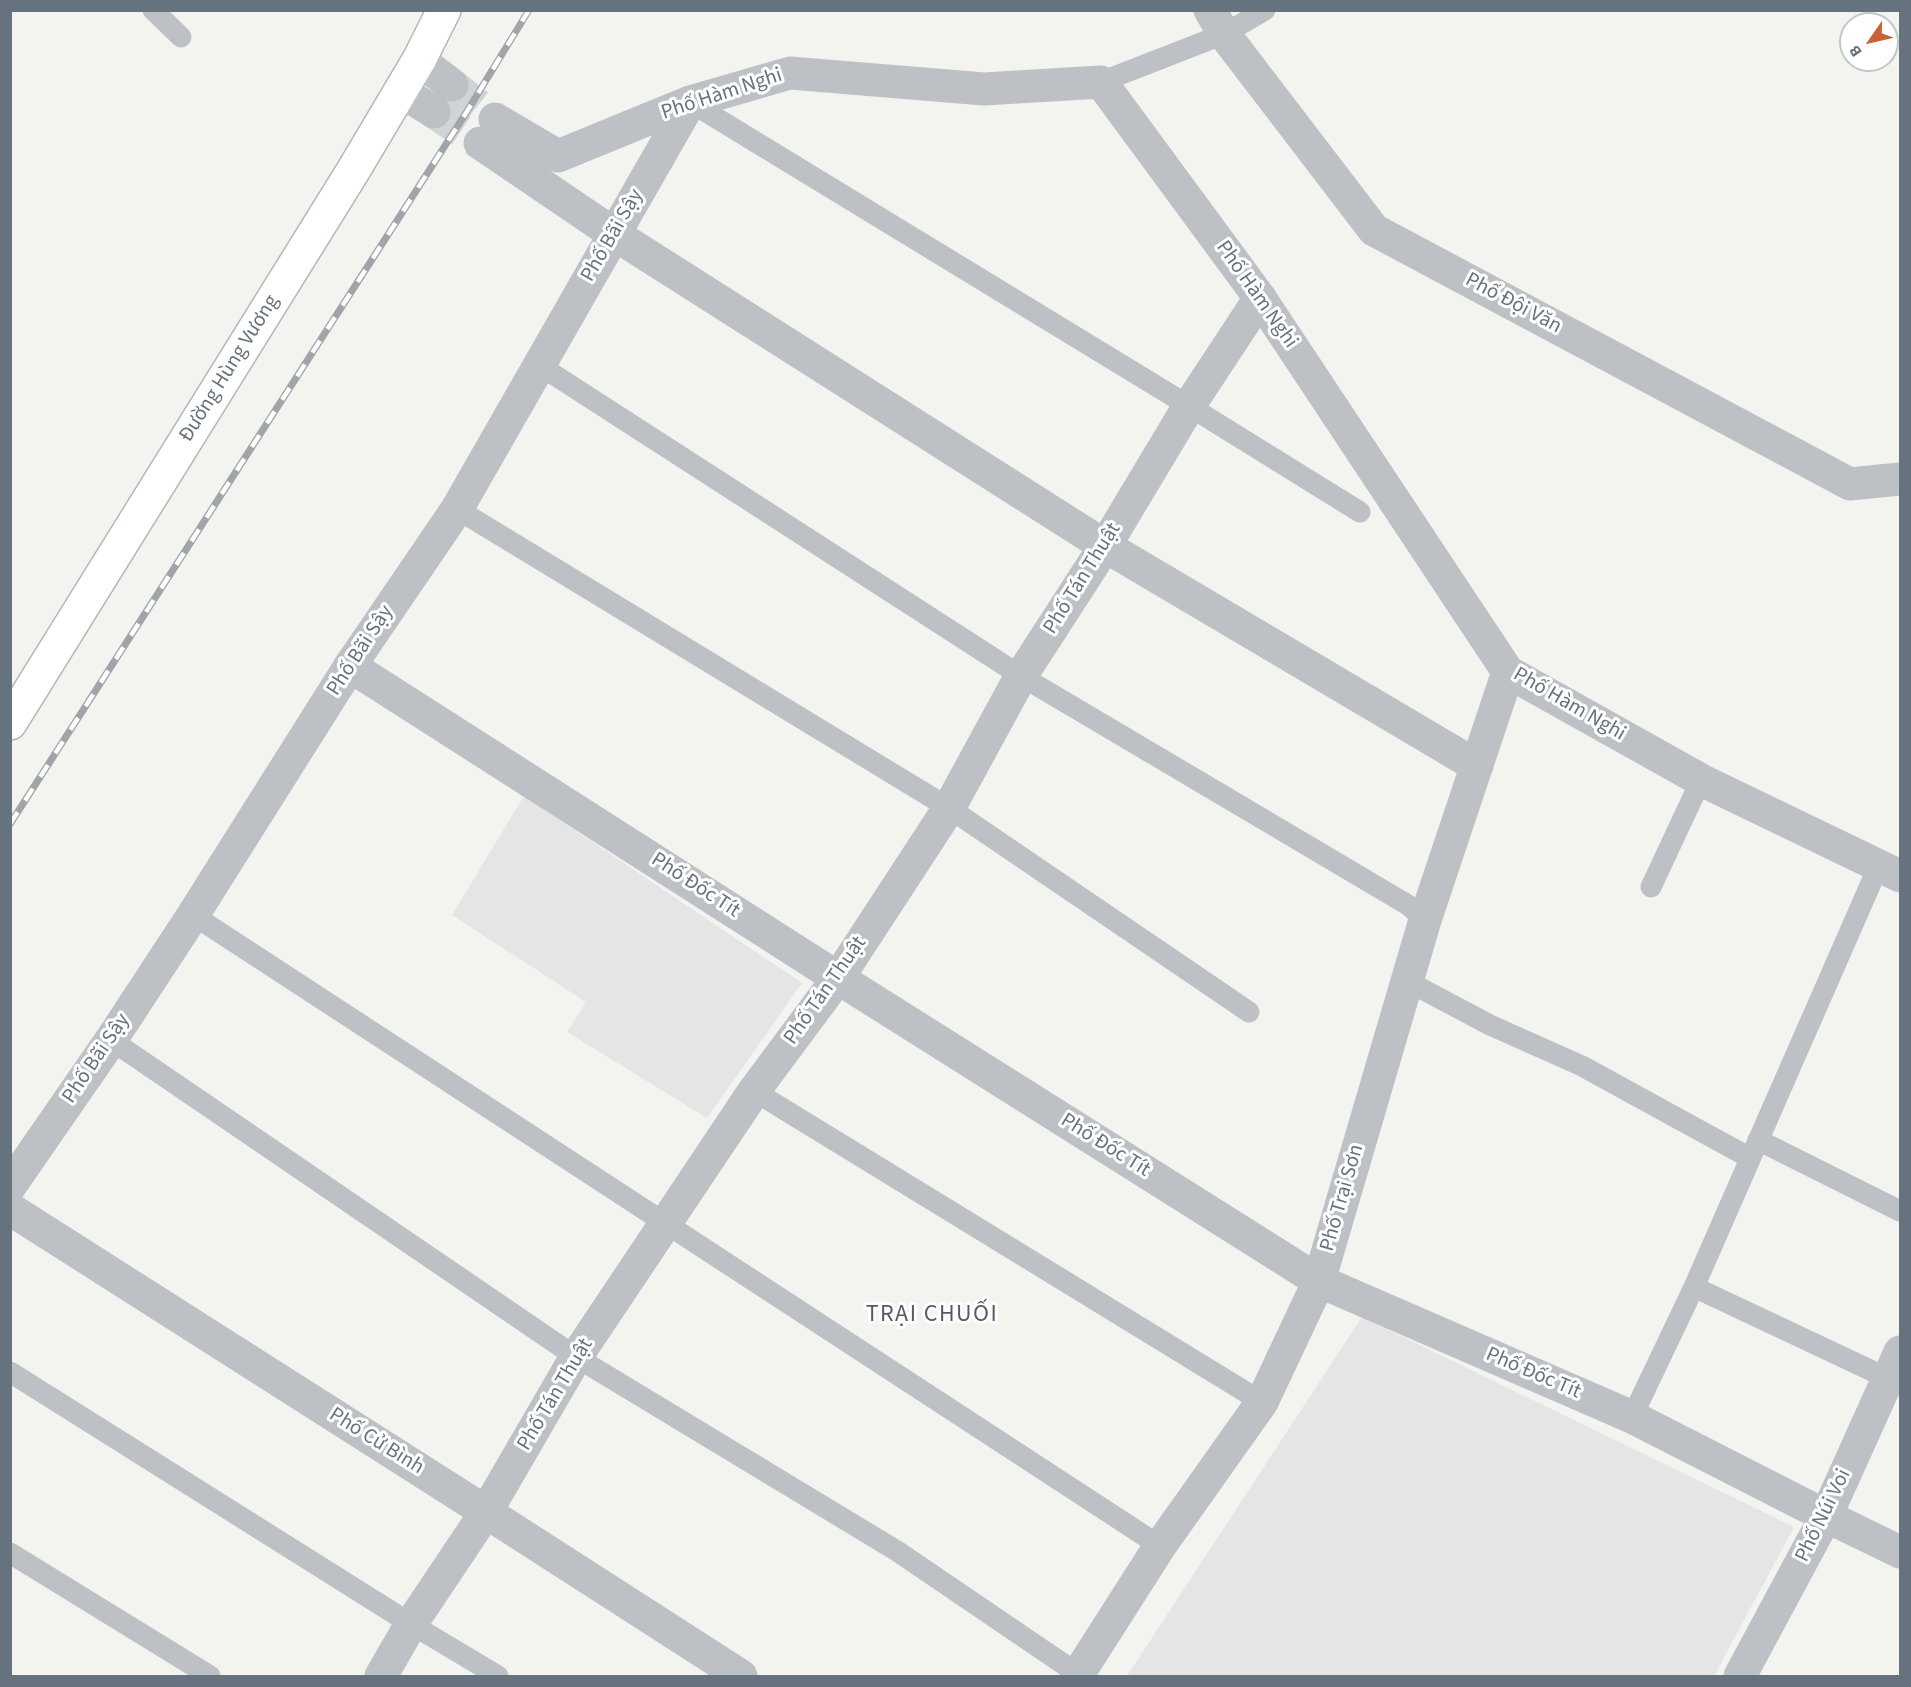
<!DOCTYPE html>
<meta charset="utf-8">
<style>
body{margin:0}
#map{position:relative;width:1911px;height:1687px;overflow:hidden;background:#f3f4f0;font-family:"Source Sans 3",sans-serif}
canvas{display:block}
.frame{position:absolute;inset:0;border:12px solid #66727e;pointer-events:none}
.north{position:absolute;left:1839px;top:12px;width:60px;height:60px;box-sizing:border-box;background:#fff;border:2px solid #c2c7cb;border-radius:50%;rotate:236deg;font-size:16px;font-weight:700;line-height:24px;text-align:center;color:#66727e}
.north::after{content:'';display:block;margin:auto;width:21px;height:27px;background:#cd6136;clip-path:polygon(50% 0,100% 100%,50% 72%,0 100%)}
</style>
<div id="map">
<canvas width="1911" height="1687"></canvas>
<div class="frame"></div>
<div class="north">B</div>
</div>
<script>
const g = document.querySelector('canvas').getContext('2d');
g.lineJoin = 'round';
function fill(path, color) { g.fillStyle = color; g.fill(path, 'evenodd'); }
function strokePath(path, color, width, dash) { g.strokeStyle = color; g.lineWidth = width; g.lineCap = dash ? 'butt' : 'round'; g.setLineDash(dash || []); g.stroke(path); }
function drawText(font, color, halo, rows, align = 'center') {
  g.font = font + ' "Source Sans 3",sans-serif'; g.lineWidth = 6; g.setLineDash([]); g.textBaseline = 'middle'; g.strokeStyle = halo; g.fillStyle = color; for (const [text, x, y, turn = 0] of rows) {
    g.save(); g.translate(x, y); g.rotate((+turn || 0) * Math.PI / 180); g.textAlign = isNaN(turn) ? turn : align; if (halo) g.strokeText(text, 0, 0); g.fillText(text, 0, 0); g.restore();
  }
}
fill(new Path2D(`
 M 524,796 L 802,983 L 707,1118 L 567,1032 L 586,1002 L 452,915 Z
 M 1362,1317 L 1794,1527 L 1714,1676 L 1127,1676 Z`), '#e4e5e4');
strokePath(new Path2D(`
 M 452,85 L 495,119
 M 434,112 L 480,143`), '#d0d4d4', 33, [33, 16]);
const secondary = new Path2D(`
 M 10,723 L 353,171 L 419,60 L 444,10`);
strokePath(secondary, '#b2b6ba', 36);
strokePath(new Path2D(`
 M 153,10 L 181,37
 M 1101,82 L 1224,34 L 1265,10
 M 690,102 L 1189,406 L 1360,512
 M 539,365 L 1021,676 L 1408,905 L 1425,920
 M 457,509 L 949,808 L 1249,1012
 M 1651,887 L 1701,780
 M 193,915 L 1160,1546
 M 1407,981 L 1490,1025 L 1582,1066 L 1750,1158
 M 111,1040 L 576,1357 L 897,1551 L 1078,1674
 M 754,1091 L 1262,1402
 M 1758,1140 L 1900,1211
 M 1694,1287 L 1887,1378
 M 10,1372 L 411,1624 L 498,1676
 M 1632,1417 L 1694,1287 L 1879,865
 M 10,1553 L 210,1676`), '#bdc0c4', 21);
strokePath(new Path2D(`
 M 1210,10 L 1224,34 L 1374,230 L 1850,484 L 1900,479
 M 614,234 L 1105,546 L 1477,766
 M 350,666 L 838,978 L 1319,1281 L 1632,1417 L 1826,1516 L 1900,1552
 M 10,1209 L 486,1512 L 741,1676
 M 381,1676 L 411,1624 L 486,1512 L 576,1357 L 754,1091 L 838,978 L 949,808 L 1021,676 L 1105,546 L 1189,406 L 1260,298
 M 1077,1676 L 1160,1546 L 1262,1402 L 1319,1281 L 1425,920 L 1508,672
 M 1740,1676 L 1826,1516 L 1900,1352`), '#bdc0c4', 33);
strokePath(new Path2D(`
 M 419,60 L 452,85
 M 401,91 L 434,112
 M 495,119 L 558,156 L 690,102 L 790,73 L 984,89 L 1101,82 L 1260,298 L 1508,672 L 1701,780 L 1900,876
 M 480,143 L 614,234
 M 10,1186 L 111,1040 L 193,915 L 350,666 L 457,509 L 690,102`), '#bdc0c4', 33);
strokePath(secondary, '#fff', 33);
const rail = new Path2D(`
 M 10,824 L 466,113 L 529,10`);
strokePath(rail, '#a1a5aa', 7);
strokePath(rail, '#fff', 4.5, [14]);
drawText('21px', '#66727e', '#fff', [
 ["Phố Hàm Nghi",722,95,-18],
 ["Phố Bãi Sậy",613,236,-60],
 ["Phố Hàm Nghi",1256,295,55],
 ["Phố Đội Văn",1513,304,28],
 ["Đường Hùng Vương",230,369,-58],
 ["Phố Tán Thuật",1083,579,-58],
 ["Phố Bãi Sậy",361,651,-57],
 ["Phố Hàm Nghi",1569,705,30],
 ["Phố Đốc Tít",695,886,33],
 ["Phố Tán Thuật",826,991,-55],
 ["Phố Bãi Sậy",97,1059,-56],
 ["Phố Đốc Tít",1105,1146,32],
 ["Phố Trại Sơn",1343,1198,-74],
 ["Phố Đốc Tít",1533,1374,23],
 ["Phố Tán Thuật",556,1395,-59],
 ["Phố Cử Bình",376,1442,32],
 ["Phố Núi Voi",1824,1516,-64]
]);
g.letterSpacing = '1.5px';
drawText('24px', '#535b64', '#fff', [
 ["TRẠI CHUỐI",932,1316]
]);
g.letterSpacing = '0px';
</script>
